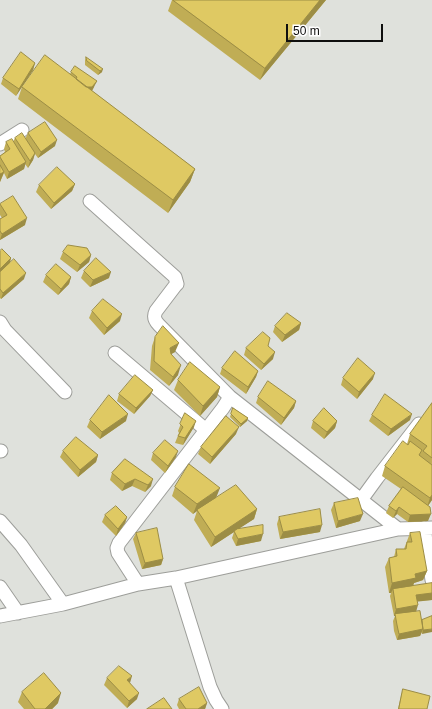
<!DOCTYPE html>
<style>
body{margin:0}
#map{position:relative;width:432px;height:709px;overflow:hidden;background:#dfe1dc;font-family:Arial,sans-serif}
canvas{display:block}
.scale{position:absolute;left:286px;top:24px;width:97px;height:18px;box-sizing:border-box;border:2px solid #0f0f0e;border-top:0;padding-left:5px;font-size:12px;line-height:14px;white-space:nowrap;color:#0f0f0e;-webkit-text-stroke:3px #fff;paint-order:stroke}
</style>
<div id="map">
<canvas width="432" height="709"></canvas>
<div class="scale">50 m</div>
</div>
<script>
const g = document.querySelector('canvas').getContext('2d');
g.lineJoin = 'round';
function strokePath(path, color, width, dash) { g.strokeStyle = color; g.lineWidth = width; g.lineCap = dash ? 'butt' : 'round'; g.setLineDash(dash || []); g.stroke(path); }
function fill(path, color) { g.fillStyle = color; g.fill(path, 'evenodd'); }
const minor = new Path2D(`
 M 0,144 L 22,130
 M 90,201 L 175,277 L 177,284 L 175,286 L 156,311 C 153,317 155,321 159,325 L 230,397 L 398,529
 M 0,322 L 5,330 L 65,392
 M 115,353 L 206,430
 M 0,451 L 1,451
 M 361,500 L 377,478 L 419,424
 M 0,521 L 21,545 L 63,604
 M 424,528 L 432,580
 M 176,578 L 210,687 L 216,700 L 222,709
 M 138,584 L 118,553 L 117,548 L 119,543 L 223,408 L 230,397
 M 0,587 L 18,613
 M 0,616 L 63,604 L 138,584 L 176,578 L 398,529 L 432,528`);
strokePath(minor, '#9d9e9a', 15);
strokePath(minor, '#fff', 13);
fill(new Path2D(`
 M 172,0 L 326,0 L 260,80 L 168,11 Z
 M 86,57 L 102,72 L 98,75 L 85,65 L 85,60 Z
 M 35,63 L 33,70 L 16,96 L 1,84 L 3,78 Z
 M 71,72 L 94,87 L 92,91 L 195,169 L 190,182 L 168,213 L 18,99 L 22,87 L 70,74 Z
 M 28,133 L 55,146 L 38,158 L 35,154 L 33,160 L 28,168 L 25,164 L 24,169 L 7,179 L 4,173 L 0,182 L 0,156 L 5,152 L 4,149 L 6,142 L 13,142 L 15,138 L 25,139 Z
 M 75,184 L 72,191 L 51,209 L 36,192 L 39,185 Z
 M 0,204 L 25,225 L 0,240 L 0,219 L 2,218 L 0,215 Z
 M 0,251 L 11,258 L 10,263 L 24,279 L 1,299 L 0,298 Z
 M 63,252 L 91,255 L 89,262 L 77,272 L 60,259 Z
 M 84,271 L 109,278 L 90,287 L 81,278 Z
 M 46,275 L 71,277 L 69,284 L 58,295 L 43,282 Z
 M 92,311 L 120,321 L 104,335 L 89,318 Z
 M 301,323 L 299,330 L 282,342 L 273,332 L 275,326 Z
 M 155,337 L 175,352 L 171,354 L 178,375 L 169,386 L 150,370 L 152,346 Z
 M 268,346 L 273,359 L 261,370 L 244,355 L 246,348 Z
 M 222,368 L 258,371 L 256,377 L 246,394 L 220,374 Z
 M 343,378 L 373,379 L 357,399 L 341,385 Z
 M 178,380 L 220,387 L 217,397 L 200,416 L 174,390 Z
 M 153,390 L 150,396 L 134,414 L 117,401 L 119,394 Z
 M 258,397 L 296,401 L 294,408 L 281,425 L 256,403 Z
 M 432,403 L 432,500 L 428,506 L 428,521 L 408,522 L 397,514 L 393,518 L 386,513 L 389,506 L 401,489 L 382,476 L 385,466 L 407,444 L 410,434 Z
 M 233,408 L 248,418 L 247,421 L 240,427 L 230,417 Z
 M 185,413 L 194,427 L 183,445 L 175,443 L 179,433 L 178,431 Z
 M 372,415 L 410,420 L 388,436 L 369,421 Z
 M 90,420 L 126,421 L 100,439 L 87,427 Z
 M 313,421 L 337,421 L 335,428 L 324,439 L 311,428 Z
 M 236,434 L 210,464 L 198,454 L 201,447 Z
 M 63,451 L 98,455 L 96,462 L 78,477 L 60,457 Z
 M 153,453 L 176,457 L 165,473 L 151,460 Z
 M 125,459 L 151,486 L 145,492 L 132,486 L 122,491 L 110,480 L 112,473 Z
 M 175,487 L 257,509 L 254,519 L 239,528 L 261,541 L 236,546 L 232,538 L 234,532 L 211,547 L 194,520 L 197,511 L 193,514 L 172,496 Z
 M 334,503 L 360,521 L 336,528 L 331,510 Z
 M 105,515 L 127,517 L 125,523 L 116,536 L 102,522 Z
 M 279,517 L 320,532 L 280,539 L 277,524 Z
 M 136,533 L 163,559 L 161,565 L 142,569 L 133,539 Z
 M 410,533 L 427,571 L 423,580 L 414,583 L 413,586 L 432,583 L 432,600 L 417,601 L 416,611 L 422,620 L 432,616 L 422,634 L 422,632 L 420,636 L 397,640 L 394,631 L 393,621 L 395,616 L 394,616 L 390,596 L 391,593 L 389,593 L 385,567 L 389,558 L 394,557 L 396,549 L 404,549 Z
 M 107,678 L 130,683 L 137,699 L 127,708 L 104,685 Z
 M 403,689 L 427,709 L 398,709 L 401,696 Z
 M 22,692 L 58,703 L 52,709 L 24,709 L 18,702 Z
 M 179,699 L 207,703 L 205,709 L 179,709 L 177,705 Z`), '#c0ad55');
fill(new Path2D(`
 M 320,0 L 326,0 L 260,80 L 265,68 Z
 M 35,63 L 33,70 L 16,96 L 19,89 Z
 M 103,69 L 102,72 L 98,75 L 100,71 Z
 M 97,81 L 94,87 L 90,94 L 80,93 Z
 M 57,140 L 55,146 L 38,158 L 41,152 Z
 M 35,153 L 33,160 L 28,168 L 30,161 Z
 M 26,162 L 24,169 L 7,179 L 9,172 Z
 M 195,169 L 190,182 L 168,213 L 173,200 Z
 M 4,172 L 0,182 L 0,174 Z
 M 75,184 L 72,191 L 51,209 L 54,203 Z
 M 27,218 L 25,225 L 0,240 L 2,234 Z
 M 91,255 L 89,262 L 77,272 L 80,265 Z
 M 11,258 L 9,265 L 0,273 L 0,269 Z
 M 111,272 L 109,278 L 90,287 L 93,280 Z
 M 26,273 L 24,279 L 1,299 L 3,293 Z
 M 71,277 L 69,284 L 58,295 L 61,289 Z
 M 122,314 L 120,321 L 104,335 L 107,328 Z
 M 301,323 L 299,330 L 282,342 L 285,335 Z
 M 179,343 L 175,352 L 166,357 L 170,348 Z
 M 275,352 L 273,359 L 261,370 L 264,364 Z
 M 181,365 L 178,375 L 169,386 L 173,377 Z
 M 258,371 L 256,377 L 246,394 L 248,387 Z
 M 375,373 L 373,379 L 357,399 L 359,392 Z
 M 220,387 L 217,397 L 200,416 L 203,406 Z
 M 153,390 L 150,396 L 134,414 L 136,408 Z
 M 296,401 L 294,408 L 281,425 L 284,418 Z
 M 128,414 L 126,421 L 100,439 L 102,432 Z
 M 412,414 L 410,420 L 388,436 L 391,429 Z
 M 248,418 L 247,421 L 240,427 L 241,424 Z
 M 196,421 L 194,427 L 183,445 L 185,438 Z
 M 337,421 L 335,428 L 324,439 L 327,432 Z
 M 239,427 L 236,434 L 210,464 L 212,457 Z
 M 178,451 L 176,457 L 165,473 L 168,466 Z
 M 98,455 L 96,462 L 78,477 L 80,470 Z
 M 135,479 L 132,486 L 122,491 L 125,484 Z
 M 153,479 L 151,486 L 145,492 L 148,485 Z
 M 220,488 L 216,498 L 197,510 L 197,511 L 193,514 L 197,504 Z
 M 432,495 L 432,500 L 427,507 L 430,498 Z
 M 399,507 L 397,514 L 393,518 L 396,511 Z
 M 257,509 L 254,519 L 211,547 L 215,537 Z
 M 363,514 L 360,521 L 336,528 L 338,521 Z
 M 431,514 L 428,521 L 408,522 L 410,515 Z
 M 127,517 L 125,523 L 116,536 L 118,529 Z
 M 322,525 L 320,532 L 280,539 L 283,532 Z
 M 263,534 L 261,541 L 236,546 L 238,539 Z
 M 163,559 L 161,565 L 142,569 L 145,563 Z
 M 427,571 L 423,580 L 414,583 L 412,588 L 393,589 L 391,593 L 389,593 L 392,583 L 415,574 Z
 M 432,593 L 432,600 L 414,602 L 416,595 Z
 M 418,605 L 416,612 L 395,614 L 395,616 L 394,616 L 396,609 Z
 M 423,629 L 420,636 L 397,640 L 399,634 Z
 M 432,629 L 432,632 L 422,634 L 423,630 Z
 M 132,676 L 130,683 L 127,680 Z
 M 61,693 L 58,703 L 52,709 L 45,709 Z
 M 139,693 L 137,699 L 127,708 L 129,701 Z
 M 207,703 L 205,709 L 198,709 Z`), '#9c8d45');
const building = new Path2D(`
 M 173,0 L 320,0 L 265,68 Z
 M 21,52 L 35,63 L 19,89 L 3,78 Z
 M 45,55 L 195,169 L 173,200 L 22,87 Z
 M 86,57 L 103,69 L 100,71 L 87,61 Z
 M 75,66 L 97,81 L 92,87 L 86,87 L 76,79 L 77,77 L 71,72 Z
 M 45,122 L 57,140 L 41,152 L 28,133 Z
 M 22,133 L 35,153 L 30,161 L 15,138 Z
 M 12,139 L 26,162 L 9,172 L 0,157 L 0,156 L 10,149 L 6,142 Z
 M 0,165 L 4,172 L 0,174 Z
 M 57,167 L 75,184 L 54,203 L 39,185 Z
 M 13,196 L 27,218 L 2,234 L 0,231 L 0,219 L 7,215 L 0,204 Z
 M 68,245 L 87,248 L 91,255 L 80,265 L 63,252 Z
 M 2,249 L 11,258 L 0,269 L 0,251 Z
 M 96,258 L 111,272 L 93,280 L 84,271 Z
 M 14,259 L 26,273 L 3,293 L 0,289 L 0,272 Z
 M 56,264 L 71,277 L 61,289 L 46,275 Z
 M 103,299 L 122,314 L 107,328 L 92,311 Z
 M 287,313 L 301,323 L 285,335 L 275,326 Z
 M 163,326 L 179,343 L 170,348 L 171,354 L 181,365 L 173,377 L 154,361 L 155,337 Z
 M 263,332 L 270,338 L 268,346 L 275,352 L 264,364 L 246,348 Z
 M 235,351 L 258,371 L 248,387 L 222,368 Z
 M 358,358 L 375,373 L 359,392 L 343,378 Z
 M 190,362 L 220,387 L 203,406 L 178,380 Z
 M 135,375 L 153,390 L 136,408 L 119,394 Z
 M 268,381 L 296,401 L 284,418 L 258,397 Z
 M 385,394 L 412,414 L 391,429 L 372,415 Z
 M 109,395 L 128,414 L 102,432 L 90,420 Z
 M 432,403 L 432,458 L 423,451 L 427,446 L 410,434 Z
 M 233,408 L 248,418 L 241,424 L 231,414 Z
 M 324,408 L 337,421 L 327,432 L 313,421 Z
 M 185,413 L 196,421 L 185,438 L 178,436 L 183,427 L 180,424 Z
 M 226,416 L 239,427 L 212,457 L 201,447 Z
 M 76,437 L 98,455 L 80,470 L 63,451 Z
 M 165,440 L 178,451 L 168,466 L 153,453 Z
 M 403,441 L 408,445 L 410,441 L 422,450 L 419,455 L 432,465 L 432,495 L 430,498 L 385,466 Z
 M 125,459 L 153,479 L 148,485 L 135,479 L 125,484 L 112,473 Z
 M 189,464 L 220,488 L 197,504 L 175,487 Z
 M 236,485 L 257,509 L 215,537 L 197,510 Z
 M 403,487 L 430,507 L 431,514 L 410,515 L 399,507 L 396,511 L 389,506 Z
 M 358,498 L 363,514 L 338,521 L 334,503 Z
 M 116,506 L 127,517 L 118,529 L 105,515 Z
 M 320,509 L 322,525 L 283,532 L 279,517 Z
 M 263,525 L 263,534 L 238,539 L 234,531 L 237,529 Z
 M 157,528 L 163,559 L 145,563 L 136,533 Z
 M 420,532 L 427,571 L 415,574 L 416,578 L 392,583 L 389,558 L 397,556 L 396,549 L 406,549 L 407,542 L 412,542 L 410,533 Z
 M 432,583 L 432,593 L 416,595 L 418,605 L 396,609 L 393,589 Z
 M 420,611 L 423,629 L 399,634 L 397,625 L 395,614 Z
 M 432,616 L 432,629 L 423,630 L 422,620 Z
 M 119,666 L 132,676 L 127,680 L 139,693 L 129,701 L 107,678 Z
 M 44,673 L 61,693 L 45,709 L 35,709 L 22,692 Z
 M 199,687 L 207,703 L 198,709 L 186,709 L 179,699 Z
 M 403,689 L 430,696 L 427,709 L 399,709 Z
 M 164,698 L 172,709 L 147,709 Z`);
fill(building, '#dfc963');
strokePath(building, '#9c8d45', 1);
</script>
